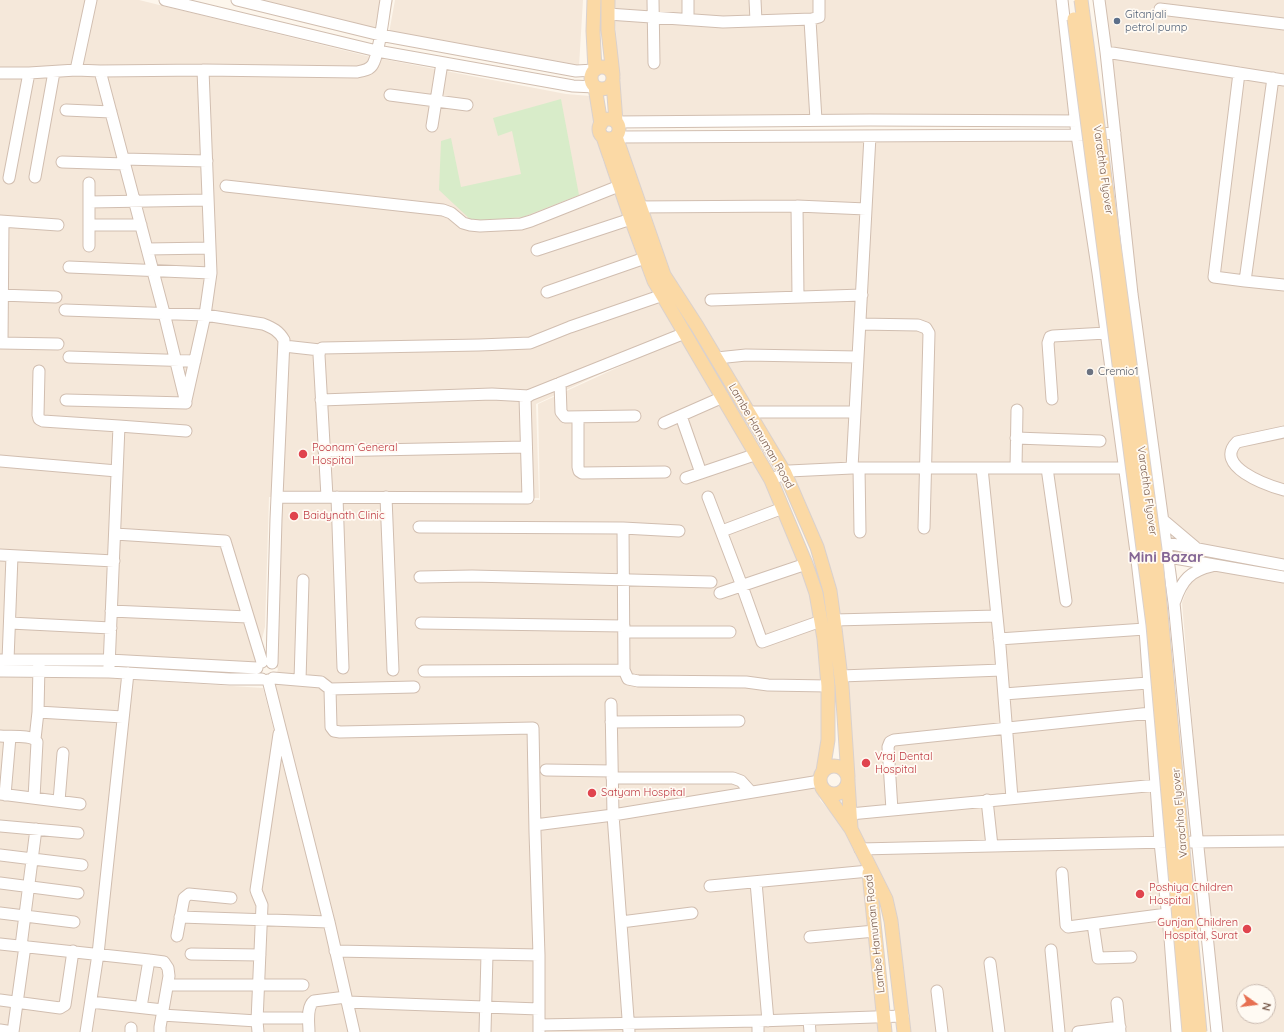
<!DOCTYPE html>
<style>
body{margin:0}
#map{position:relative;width:1284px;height:1032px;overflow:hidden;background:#fdf6ec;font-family:Quicksand,sans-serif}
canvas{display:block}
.north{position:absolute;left:1236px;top:984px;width:40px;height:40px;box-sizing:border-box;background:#fffaf3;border:1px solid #cabbb1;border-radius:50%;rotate:104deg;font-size:11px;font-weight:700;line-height:16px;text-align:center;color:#7a5c4d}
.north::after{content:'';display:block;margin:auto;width:14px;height:18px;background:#e76f51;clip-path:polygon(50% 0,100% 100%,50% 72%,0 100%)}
</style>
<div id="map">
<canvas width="1284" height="1032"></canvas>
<div class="north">N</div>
</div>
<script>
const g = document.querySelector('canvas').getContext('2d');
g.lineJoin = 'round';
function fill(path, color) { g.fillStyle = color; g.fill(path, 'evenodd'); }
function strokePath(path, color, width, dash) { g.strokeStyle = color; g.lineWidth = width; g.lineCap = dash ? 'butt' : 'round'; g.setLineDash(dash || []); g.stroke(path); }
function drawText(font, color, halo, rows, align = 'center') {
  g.font = font + ' Quicksand,sans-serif'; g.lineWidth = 3.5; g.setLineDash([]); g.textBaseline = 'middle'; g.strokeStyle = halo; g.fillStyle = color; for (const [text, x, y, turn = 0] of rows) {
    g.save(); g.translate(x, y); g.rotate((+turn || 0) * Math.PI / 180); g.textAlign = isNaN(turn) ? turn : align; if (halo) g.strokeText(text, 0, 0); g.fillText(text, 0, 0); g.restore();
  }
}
fill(new Path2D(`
 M 0,0 L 139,0 L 367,56 L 566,94 L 590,96 L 603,161 L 682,336 L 536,404 L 539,498 L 269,497 L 265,627 L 255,666 L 0,657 Z
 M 253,0 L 393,0 L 387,32 Z
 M 395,0 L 583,0 L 579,66 L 389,33 Z
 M 615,0 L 1059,0 L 1071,116 L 619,120 Z
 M 1103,0 L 1284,0 L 1284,562 L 1206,547 L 1194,542 L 1167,518 L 1148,382 Z
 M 1073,140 L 1122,476 L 1141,625 L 1174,1032 L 906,1032 L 890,895 L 855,829 L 822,549 L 786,462 L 667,275 L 624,141 Z
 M 684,337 L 751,452 L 776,505 L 814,598 L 818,639 L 825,740 L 816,779 L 820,800 L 847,830 L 863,862 L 882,1032 L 360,1032 L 271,683 L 276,676 L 278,669 L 275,664 L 279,499 L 540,500 L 538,404 Z
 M 1215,569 L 1284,582 L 1284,1032 L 1221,1032 L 1202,835 L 1182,603 L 1189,584 L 1199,573 ZM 1244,992 L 1268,992 L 1268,1016 L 1244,1016 Z
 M 0,677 L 109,678 L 263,688 L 352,1032 L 0,1032 Z`), '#f5e8da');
fill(new Path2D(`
 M 561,99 L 579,195 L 523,217 L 472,221 L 439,190 L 441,141 L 451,138 L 461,187 L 521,174 L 512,131 L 498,136 L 493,118 Z`), '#d8ecc9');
const minor = new Path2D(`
 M 165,0 L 377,51 L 573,86 L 595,87
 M 237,0 L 380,35 L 576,71 L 595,70
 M 653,0 L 654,63
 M 688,0 L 688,19
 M 755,0 L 756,21
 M 1062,0 L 1077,135 L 1098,273 L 1136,552 L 1145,629 L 1160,842 L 1170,938 L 1177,1032
 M 1099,0 L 1106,52 L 1132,294 L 1174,603 L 1195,818 L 1217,1032
 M 1160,9 L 1284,24
 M 608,14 L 723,22 L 812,19 L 819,17 L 819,0
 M 810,20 L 816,120
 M 1106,52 L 1284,80
 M 76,70 L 91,0
 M 203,70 L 211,273 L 205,315 L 263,324 C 273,328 279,331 284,340 L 276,519 L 272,663
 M 100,71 L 164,313 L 186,403
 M 0,73 L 29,73 L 76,70 L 100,71 L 203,70 L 357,72 C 363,71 370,70 373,64 C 380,51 383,16 386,0
 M 1239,73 L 1214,277 L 1245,281
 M 1273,78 L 1245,281 L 1284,285
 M 390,95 L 467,105
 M 66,110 L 111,112
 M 616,122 L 870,120 L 1083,121
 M 432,126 L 442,63
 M 616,137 L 1077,135 L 1115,133
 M 123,159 L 207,161
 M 62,162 L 125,164
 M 35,177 L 54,72
 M 9,178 L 29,73
 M 89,183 L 89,246
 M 226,186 L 443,210 L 451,213 L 463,223 L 470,225 L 480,226 L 521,224 L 531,221 L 619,186
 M 89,202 L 208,200
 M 797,206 L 798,297
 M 634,207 L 797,206 L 866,209
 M 0,221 L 58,225
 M 89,225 L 141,225
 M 147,249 L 210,248
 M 537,250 L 631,219
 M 69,267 L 211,273
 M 547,292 L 645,258
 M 0,295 L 56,297
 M 711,300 L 862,295
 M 65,310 L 205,315 L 186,400
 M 860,324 L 918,325 L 926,328 L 929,333 L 924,528
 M 0,343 L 58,344
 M 2,343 L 3,222
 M 284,346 L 320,350
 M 69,357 L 195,361
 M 717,358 L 746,355 L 858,357
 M 39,371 L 38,415 L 39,419 L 43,421 L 119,426 L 186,431
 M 560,383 L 561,412 L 565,417 L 635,416
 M 1052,399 L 1048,343 L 1050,337 L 1053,336 L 1106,333
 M 66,400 L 186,403
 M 321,400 L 492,394 L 529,396
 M 749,412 L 855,412
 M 681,416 L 701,473
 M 578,417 L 578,467 L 579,471 L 582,473 L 665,472
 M 664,423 L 723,397
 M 1284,432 L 1237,442 C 1213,466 1266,485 1284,490
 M 1016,438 L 1100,441
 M 324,451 L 526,447
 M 0,461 L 117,471
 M 852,468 L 870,136
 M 859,468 L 860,532
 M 982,468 L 1000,646 L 1012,798
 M 1016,468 L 1017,410
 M 1047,468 L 1066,601
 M 686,478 L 757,454
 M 771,480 L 789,471 L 852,468 L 1125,468
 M 277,497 L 528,498 L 525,397 L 685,333
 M 327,497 L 319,355 L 320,350 L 322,348 L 479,345 L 530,343 L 570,327 L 663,295
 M 337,497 L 343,668
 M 386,497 L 393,670
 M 708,497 L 742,586 L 762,642 L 821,621
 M 1163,520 L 1195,547
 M 419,527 L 623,528 L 679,531
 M 623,528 L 624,670 L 628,679 L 638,681 L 746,682 L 768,685 L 828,686
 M 722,531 L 783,508
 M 115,534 L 225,541 L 262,662
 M 1161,542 L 1284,565
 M 0,555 L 114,561
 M 1163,556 L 1284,577
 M 420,577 L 472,576 L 711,582
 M 720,593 L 806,564
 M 1175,601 C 1182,580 1190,571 1212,566
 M 111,611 L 248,617
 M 834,620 L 997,616
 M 10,623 L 111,628
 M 421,623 L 624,626
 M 624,632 L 730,632
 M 999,639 L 1145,629
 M 0,660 L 109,660 L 257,668
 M 8,660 L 12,556
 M 109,667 L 119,426
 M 0,671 L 109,672 L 230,679 L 262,679
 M 424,671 L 624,670
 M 841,676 L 1002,670
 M 273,678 L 321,682 L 330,689 L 331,727 L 334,731 L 340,732 L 533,728 L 535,832 L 539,955 L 539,1032
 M 268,680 L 329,922 L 354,1032
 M 300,680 L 303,580
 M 330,689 L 414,687
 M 1004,694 L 1148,683
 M 611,704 L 613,815 L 629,1032
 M 38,712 L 123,717
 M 611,722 L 739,721
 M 0,736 C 9,737 32,734 37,742 L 34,798
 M 35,739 L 38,712 L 39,665
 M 546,770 L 612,771
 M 612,778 L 733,778 L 741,781 L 751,792
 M 0,794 L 80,804
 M 5,795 L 10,737
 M 987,800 L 992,846
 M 59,801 L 63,753
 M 892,810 L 888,747 L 890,742 L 894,740 L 1151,713
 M 850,814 L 1157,785
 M 535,825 L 613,815 L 820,781
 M 0,826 L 78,833
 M 1191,842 L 1284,841
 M 860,849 L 1168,842
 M 0,855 L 82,865
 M 1062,873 L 1066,925 L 1068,927 L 1167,914
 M 756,882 L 768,1021
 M 0,883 L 78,893
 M 710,886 L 869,871
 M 0,913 L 74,922
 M 180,917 L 329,922
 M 621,922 L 692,913
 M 1093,924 L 1098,958 L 1131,957
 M 177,936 L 184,898 L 189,894 L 231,898
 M 810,937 L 875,931
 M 0,944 L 149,960 L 164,962 L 168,968 L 169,976 L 160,1027 L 160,1032
 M 21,946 L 36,829
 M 1051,950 L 1059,1032
 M 335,951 L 539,955
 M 191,954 L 260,955
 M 990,963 L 999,1032
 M 168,985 L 303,985
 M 937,991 L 942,1032
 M 0,1000 L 60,1008 L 65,1005 L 73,951
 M 91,1002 L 163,1010
 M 347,1002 L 539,1009
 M 1117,1003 L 1120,1032
 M 141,1007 L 149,960
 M 162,1015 L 257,1021
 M 257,1018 L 301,1018
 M 809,1020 L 810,1032
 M 539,1025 L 758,1021 L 903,1016
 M 0,1030 L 13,1032
 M 13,1032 L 25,946
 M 86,1032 L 98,954 L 128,673
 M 131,1032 L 131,1028
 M 258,1032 L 257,1021 L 262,905 L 257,893 L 256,890 L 279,734
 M 309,1032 C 309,1023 306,1007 314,1001 L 346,997
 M 485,1032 L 487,954
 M 758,1032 L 758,1021
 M 1078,1032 L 1120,1027`);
const major = new Path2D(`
 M 594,0 L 593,31 L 595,70
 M 608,0 L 608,30 L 613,75
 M591 78a11 11 0 1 1 22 0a11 11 0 1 1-22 0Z
 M 613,82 L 616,122
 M 595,87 L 601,124
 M599 129a10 10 0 1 1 20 0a10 10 0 1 1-20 0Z
 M 603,137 L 631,219 L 654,281 L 771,480 L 806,564 L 816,593 L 824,639 L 828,686 L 828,740 L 823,771
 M 616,137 L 664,275 L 697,326 L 785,473 L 817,547 L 830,591 L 834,620 L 842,686 L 848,777
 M820 780a14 14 0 1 1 28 0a14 14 0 1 1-28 0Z
 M 848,782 L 851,828
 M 822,788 L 851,829 L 886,899 L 891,921 L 904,1032
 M 869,873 L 885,1032`);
strokePath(minor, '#d1beb0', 13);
strokePath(major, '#dad1cd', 15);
strokePath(minor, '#fff', 11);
strokePath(major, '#fbd9a5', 13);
const majorBridge = new Path2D(`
 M 1081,0 L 1155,549 L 1200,1032
 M 1074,19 L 1153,625 L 1189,1032`);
strokePath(majorBridge, '#dad1cd', 15, []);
strokePath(majorBridge, '#fbd9a5', 13);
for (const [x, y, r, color] of [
 [1117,21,4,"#5c6f8a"],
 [1090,372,4,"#6b7280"],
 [303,454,5,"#e0444e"],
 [294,516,5,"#e0444e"],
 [866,763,5,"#e0444e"],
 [592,793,5,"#e0444e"],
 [1140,894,5,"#e0444e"],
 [1247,929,5,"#e0444e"]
]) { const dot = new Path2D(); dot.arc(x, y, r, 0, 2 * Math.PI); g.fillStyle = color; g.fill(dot); strokePath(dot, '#fffaf3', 1.5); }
drawText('11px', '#4e5e75', '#fffaf3', [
 ["Gitanjali",1125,15],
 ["petrol pump",1125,28]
], 'left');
drawText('11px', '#7a5c4d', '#fffaf3', [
 ["Varachha Flyover",1103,170,82],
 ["Lambe Hanuman Road",761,436,60],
 ["Varachha Flyover",1147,491,82],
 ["Varachha Flyover",1180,813,-95],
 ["Lambe Hanuman Road",875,934,-96]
]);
drawText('11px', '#5b616d', '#fffaf3', [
 ["Cremio1",1098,372]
], 'left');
drawText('11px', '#be3a42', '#fffaf3', [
 ["Poonam General",312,448],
 ["Hospital",312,461],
 ["Baidynath Clinic",303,516],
 ["Vraj Dental",875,757],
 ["Hospital",875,770],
 ["Satyam Hospital",601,793],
 ["Poshiya Children",1149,888],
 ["Hospital",1149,901],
 ["Gunjan Children",1238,923,"right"],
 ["Hospital, Surat",1238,936,"right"]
], 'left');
drawText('bold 15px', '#846695', '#fffaf3', [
 ["Mini Bazar",1166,557]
]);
</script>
